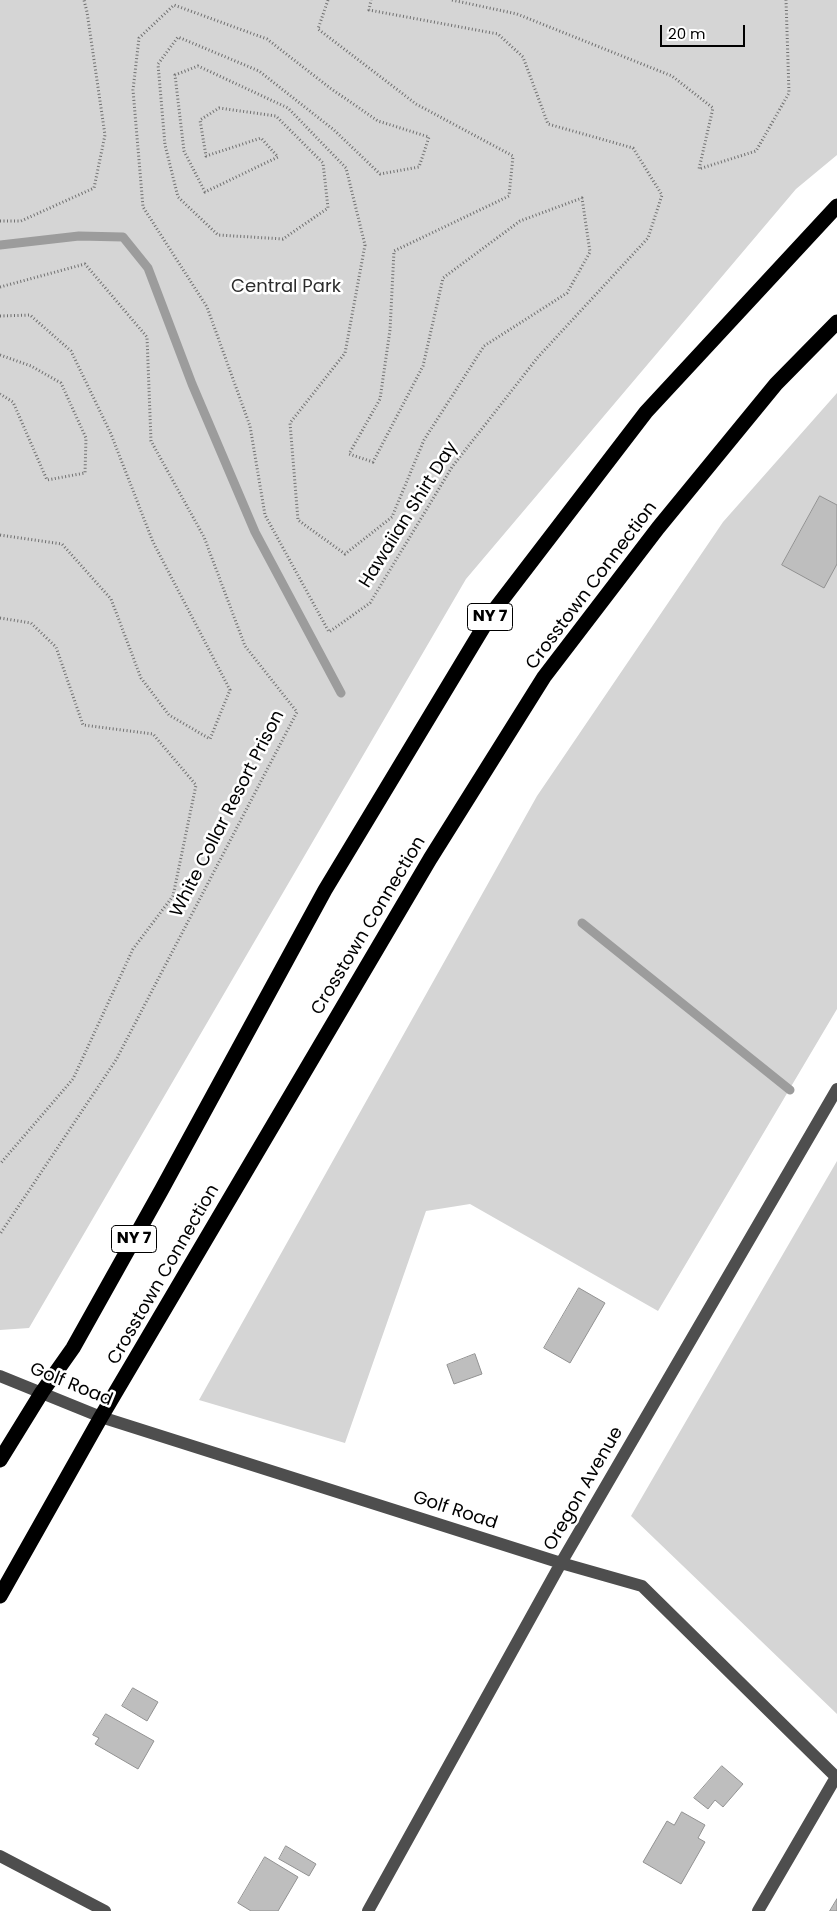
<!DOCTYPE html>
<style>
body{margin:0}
#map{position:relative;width:837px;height:1911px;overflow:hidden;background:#fff;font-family:Poppins,sans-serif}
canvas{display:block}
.scale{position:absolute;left:660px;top:25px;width:85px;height:22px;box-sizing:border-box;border:2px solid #000;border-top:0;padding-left:6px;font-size:15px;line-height:18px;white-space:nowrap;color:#000;-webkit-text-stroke:4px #fff;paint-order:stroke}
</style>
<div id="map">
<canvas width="837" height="1911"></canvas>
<div class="scale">20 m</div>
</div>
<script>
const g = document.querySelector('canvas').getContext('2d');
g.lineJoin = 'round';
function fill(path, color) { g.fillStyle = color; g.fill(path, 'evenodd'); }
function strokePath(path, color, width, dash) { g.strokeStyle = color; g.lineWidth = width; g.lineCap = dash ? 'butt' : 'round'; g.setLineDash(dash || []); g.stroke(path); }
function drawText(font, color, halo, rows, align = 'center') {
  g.font = font + ' Poppins,sans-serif'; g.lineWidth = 5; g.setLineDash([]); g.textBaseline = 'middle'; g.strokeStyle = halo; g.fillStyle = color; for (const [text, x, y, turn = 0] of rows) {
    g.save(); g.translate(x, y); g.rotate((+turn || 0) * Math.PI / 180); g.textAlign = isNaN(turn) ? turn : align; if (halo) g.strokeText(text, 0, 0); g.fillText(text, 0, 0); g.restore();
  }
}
fill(new Path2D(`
 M 0,0 L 837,0 L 837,155 L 796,189 L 466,579 L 29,1328 L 0,1330 Z
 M 837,393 L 837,1009 L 658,1311 L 470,1204 L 426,1211 L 345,1443 L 199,1400 L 537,796 L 723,522 Z
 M 837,1161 L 837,1714 L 631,1516 Z`), '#d5d5d5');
strokePath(new Path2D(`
 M 0,245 L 79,236 L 123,237 L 148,268 L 192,384 L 255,532 L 341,693
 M 582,923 L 790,1090`), '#9c9c9c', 9);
const building = new Path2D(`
 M 820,496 L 837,505 L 837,564 L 824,588 L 782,565 Z
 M 579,1288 L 605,1303 L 570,1363 L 544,1348 Z
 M 475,1354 L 482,1374 L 454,1384 L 447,1365 Z
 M 133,1688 L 158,1702 L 147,1721 L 122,1706 Z
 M 106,1714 L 154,1741 L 138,1769 L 95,1744 L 99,1738 L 93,1735 Z
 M 722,1766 L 743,1784 L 723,1807 L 715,1800 L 708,1809 L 694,1798 Z
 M 682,1812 L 705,1825 L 698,1838 L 705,1842 L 681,1884 L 643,1862 L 667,1821 L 674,1825 Z
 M 286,1846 L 316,1864 L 309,1876 L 279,1859 Z
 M 265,1857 L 298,1877 L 278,1911 L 251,1911 L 238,1903 Z
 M 837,1899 L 837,1911 L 830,1911 Z`);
fill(building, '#bebebe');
strokePath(building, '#929292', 1);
strokePath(new Path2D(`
 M 328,0 L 318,29 L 416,104 L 513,156 L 509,196 L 394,251 L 390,330 L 380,399 L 349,454 L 373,462 L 423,366 L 443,278 L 520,221 L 582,198 L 590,252 L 567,293 L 484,346 L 424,440 L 392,517 L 345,554 L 298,520 L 290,423 L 345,353 L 365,245 L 346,168 L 288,108 L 198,66 L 175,75 L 184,151 L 205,192 L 278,157 L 261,138 L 206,156 L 200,120 L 219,108 L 276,116 L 323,163 L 328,208 L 283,239 L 218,235 L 178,197 L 165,145 L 158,64 L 178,37 L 259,71 L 334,130 L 380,174 L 419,167 L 429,137 L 378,121 L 330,88 L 267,39 L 174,5 L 139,38 L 133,90 L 143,207 L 207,307 L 250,426 L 265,515 L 329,632 L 370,603 L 452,467 L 538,357 L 648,238 L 662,195 L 633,148 L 548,124 L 523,57 L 498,34 L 369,10 L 371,0
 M 452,0 L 517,14 L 672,76 L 713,108 L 699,169 L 756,151 L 789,93 L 786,0
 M 0,221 L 21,221 L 94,188 L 105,135 L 87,12 L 84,0
 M 0,287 L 85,264 L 147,337 L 151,441 L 204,537 L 245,646 L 297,712 L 116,1060 L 0,1234
 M 0,316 L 30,315 L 71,351 L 111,434 L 153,542 L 230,690 L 210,739 L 169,715 L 141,678 L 111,599 L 62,544 L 0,535
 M 0,355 L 31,366 L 61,383 L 86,438 L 85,473 L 47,480 L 13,402 L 0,394
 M 0,618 L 31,623 L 56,647 L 83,725 L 153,734 L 196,785 L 173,896 L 133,949 L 73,1079 L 0,1164`), '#707070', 3, [1, 2.5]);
strokePath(new Path2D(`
 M 0,1376 L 101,1417 L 561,1563 L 642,1586 L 837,1778
 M 0,1856 L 105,1911
 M 368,1911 L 561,1563 L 837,1089
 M 758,1911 L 836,1777`), '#4e4e4e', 12);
strokePath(new Path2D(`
 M 0,1460 L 42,1392 L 73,1348 L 162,1189 L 325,890 L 492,613 L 646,412 L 837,206
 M 0,1596 L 101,1417 L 430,859 L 544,677 L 658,528 L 776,384 L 837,322`), '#000', 15);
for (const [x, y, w] of [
 [490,617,45],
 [134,1239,45]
]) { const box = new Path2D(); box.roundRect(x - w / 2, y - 13.5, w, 27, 4); g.fillStyle = '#fff'; g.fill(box); strokePath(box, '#000', 1); }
drawText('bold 16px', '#000', null, [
 ["NY 7",490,617],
 ["NY 7",134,1239]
]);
drawText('18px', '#2c2c2c', '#fff', [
 ["Central Park",286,287]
]);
drawText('18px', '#000', '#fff', [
 ["Hawaiian Shirt Day",409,515,-58],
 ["Crosstown Connection",592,586,-53],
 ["White Collar Resort Prison",228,814,-63],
 ["Crosstown Connection",369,926,-59],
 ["Crosstown Connection",164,1275,-60],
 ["Golf Road",71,1385,22],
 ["Oregon Avenue",584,1489,-60],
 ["Golf Road",455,1511,18]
]);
</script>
